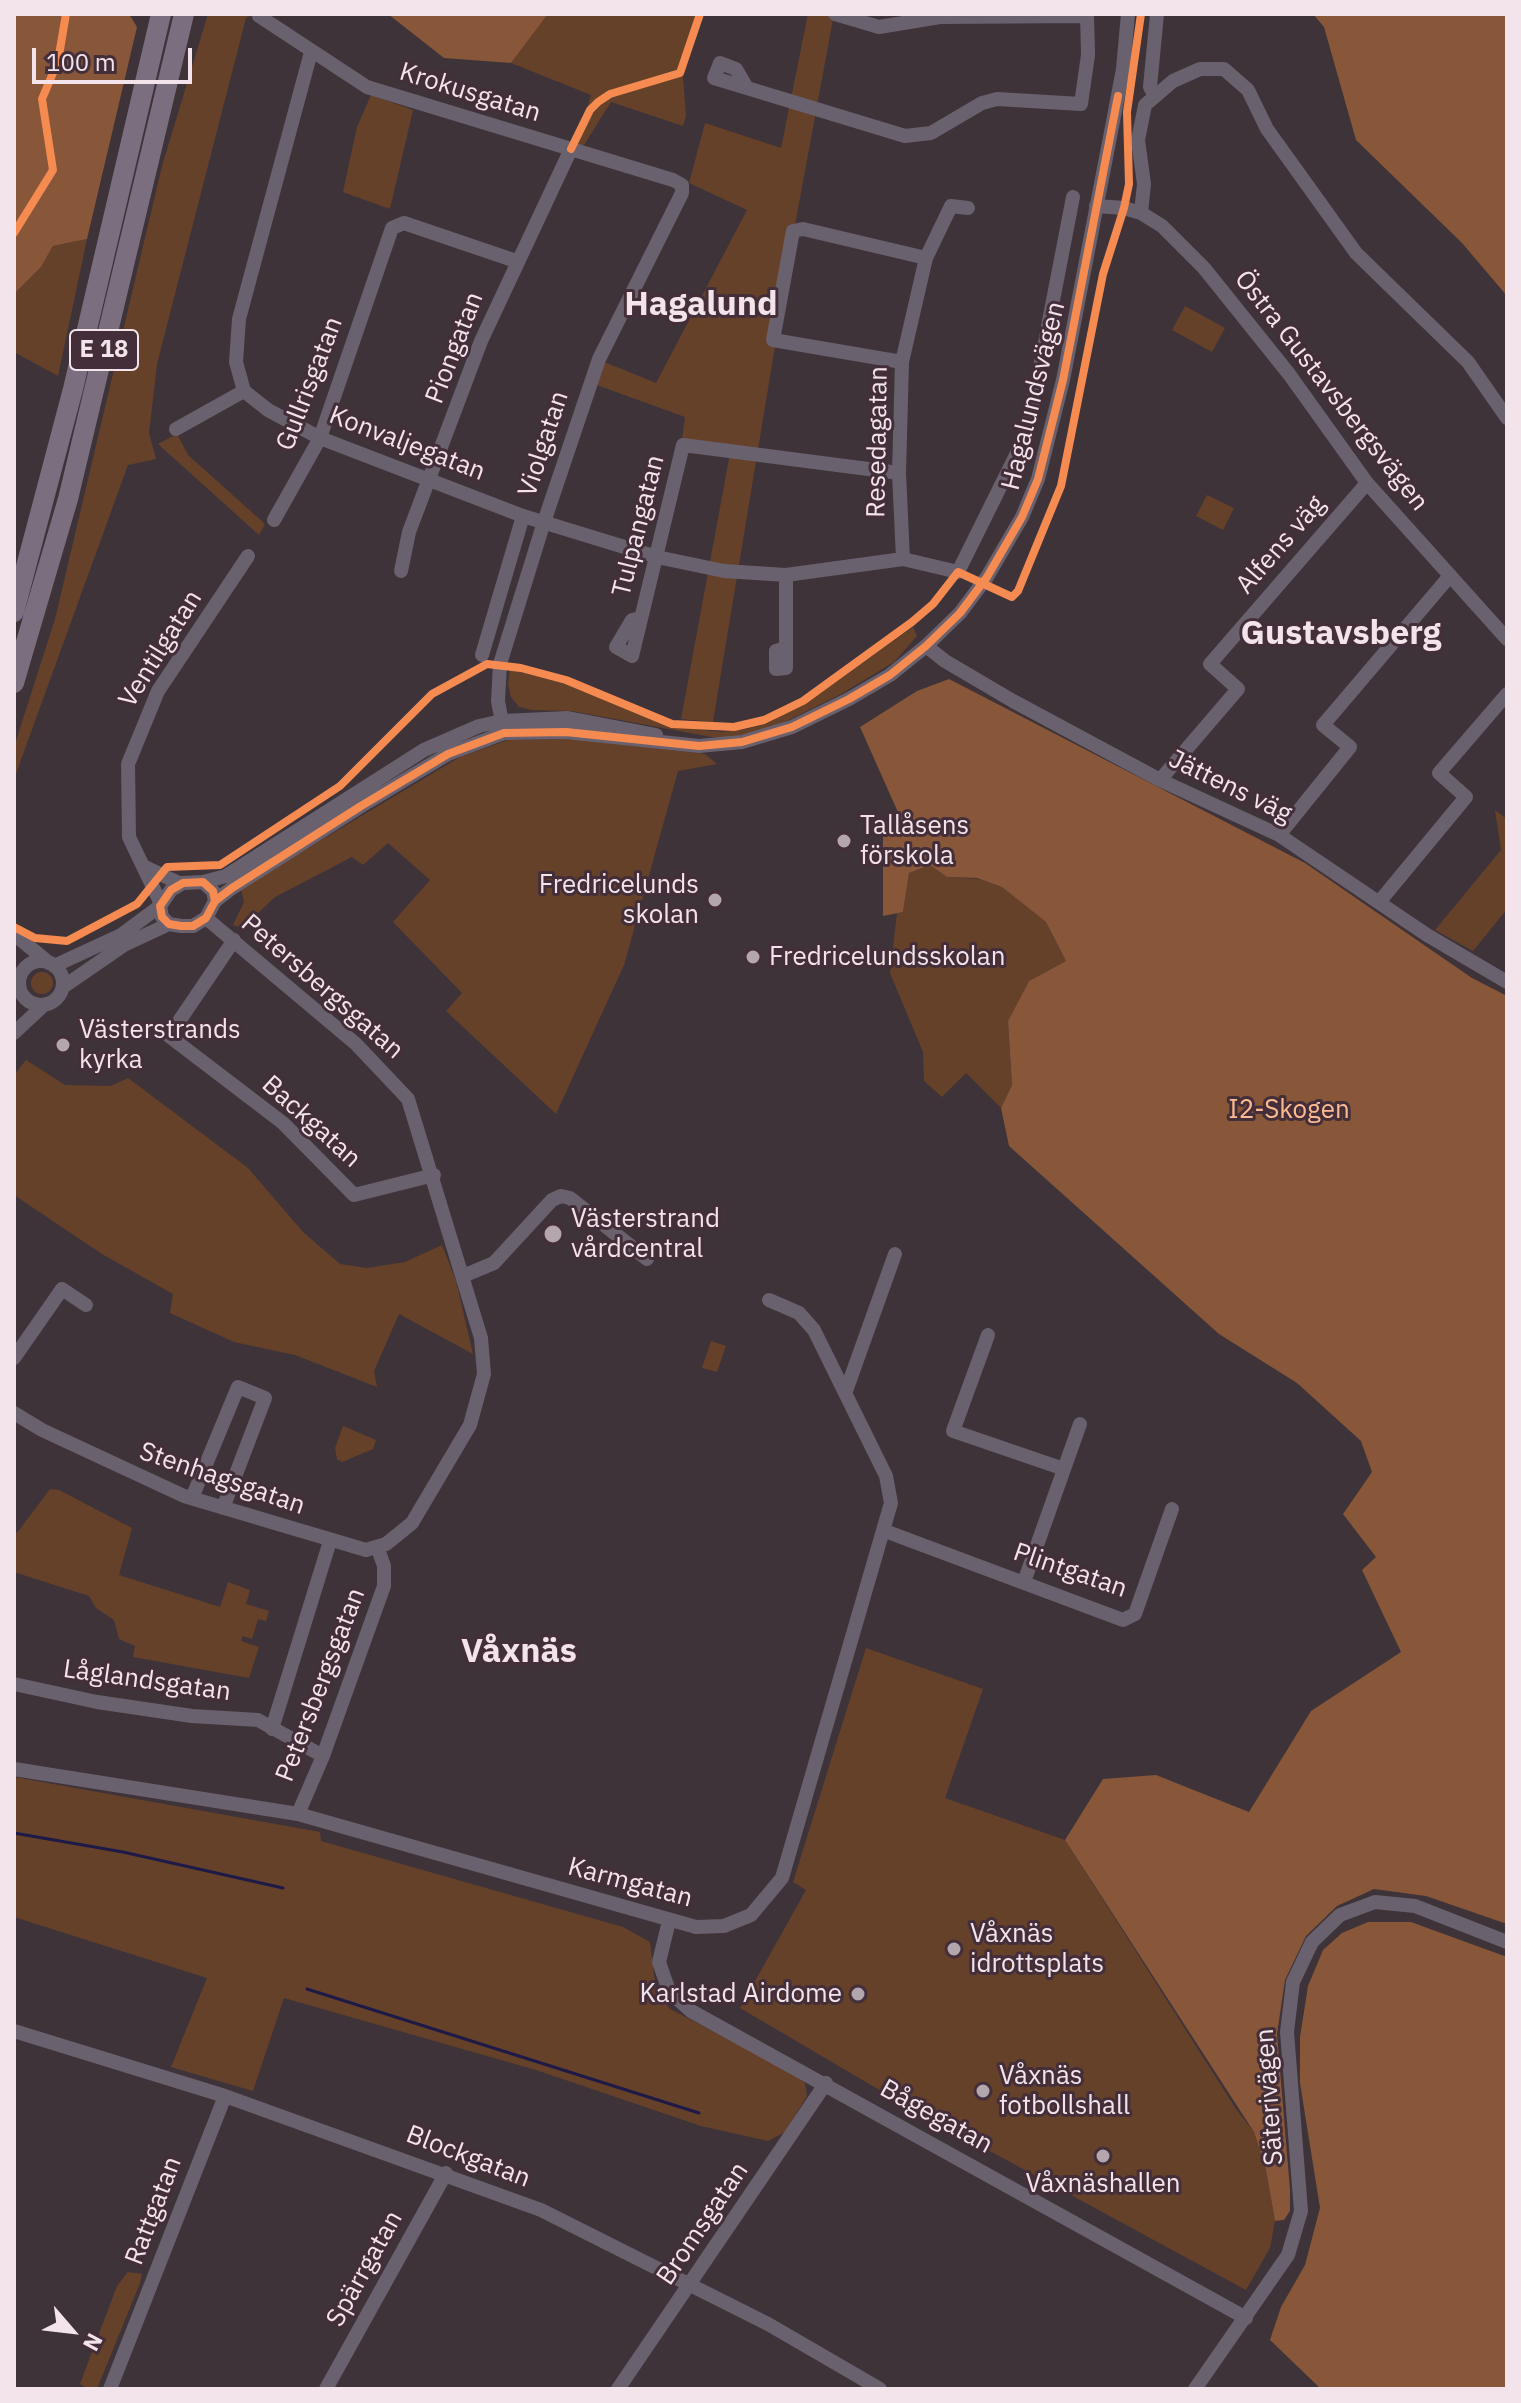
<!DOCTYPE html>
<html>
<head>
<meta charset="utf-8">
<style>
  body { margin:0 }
  #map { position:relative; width:1521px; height:2403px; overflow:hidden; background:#3e3339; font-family:"IBM Plex Sans",sans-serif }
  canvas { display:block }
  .frame { position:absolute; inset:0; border:16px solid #f2e4ea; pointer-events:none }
  .north { position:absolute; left:32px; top:2291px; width:80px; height:80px; -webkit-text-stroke:6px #432e39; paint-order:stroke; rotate:118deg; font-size:22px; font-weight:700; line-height:32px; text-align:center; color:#f2e4ea }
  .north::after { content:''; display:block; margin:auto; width:28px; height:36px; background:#f2e4ea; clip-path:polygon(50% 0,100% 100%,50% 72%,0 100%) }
  .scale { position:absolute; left:32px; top:48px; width:160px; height:36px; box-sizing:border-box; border:4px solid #f2e4ea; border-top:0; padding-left:10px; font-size:24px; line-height:28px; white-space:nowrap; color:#f2e4ea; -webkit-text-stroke:6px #432e39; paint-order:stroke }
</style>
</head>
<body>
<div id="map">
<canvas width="1521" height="2403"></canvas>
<div class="frame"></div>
<div class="north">N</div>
<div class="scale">100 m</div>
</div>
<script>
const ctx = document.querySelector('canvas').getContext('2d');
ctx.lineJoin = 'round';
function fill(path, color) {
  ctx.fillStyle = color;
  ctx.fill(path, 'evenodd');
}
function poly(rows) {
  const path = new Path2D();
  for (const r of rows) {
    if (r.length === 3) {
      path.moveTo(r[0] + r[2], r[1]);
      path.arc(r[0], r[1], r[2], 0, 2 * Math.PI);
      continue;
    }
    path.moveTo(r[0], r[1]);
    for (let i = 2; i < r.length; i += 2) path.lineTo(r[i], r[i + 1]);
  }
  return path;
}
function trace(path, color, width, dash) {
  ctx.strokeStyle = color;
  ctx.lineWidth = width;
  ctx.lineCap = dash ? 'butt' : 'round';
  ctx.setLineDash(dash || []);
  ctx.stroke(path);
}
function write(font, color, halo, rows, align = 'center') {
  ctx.font = font + ' "IBM Plex Sans",sans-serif';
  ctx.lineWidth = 6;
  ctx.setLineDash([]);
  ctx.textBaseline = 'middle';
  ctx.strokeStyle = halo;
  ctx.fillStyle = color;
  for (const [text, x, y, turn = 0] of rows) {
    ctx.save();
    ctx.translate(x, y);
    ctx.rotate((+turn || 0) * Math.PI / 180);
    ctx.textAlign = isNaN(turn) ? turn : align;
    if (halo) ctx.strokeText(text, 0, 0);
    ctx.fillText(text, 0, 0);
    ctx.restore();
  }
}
fill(poly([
  [208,14,254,14,246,18,157,364,149,433,156,459,128,465,14,779,14,747,55,619,162,166],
  [548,14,703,14,683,77,686,116,683,126,611,102,584,145,576,146,591,95,511,63],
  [808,14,834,14,795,225,713,722,681,719,731,448,682,439,685,417,594,384,602,361,656,383,747,210,689,183,705,123,781,148],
  [371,95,413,110,390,209,343,192,357,127],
  [87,239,58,376,14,352,14,294,41,267,53,246],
  [1185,306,1225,328,1212,352,1172,330],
  [177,434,188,455,265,524,259,535,158,444],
  [1207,495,1234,508,1223,530,1196,516],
  [913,627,917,636,894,662,841,694,787,721,758,732,722,739,572,711,532,710,519,707,511,697,508,684,510,669,568,684,669,726,722,732,746,729,766,724,818,695],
  [574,739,705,754,717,764,678,771,624,965,556,1114,446,1011,462,993,393,922,430,880,388,843,363,865,352,857,275,897,242,928,233,925,244,902,241,888,460,757,508,740],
  [1495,810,1507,819,1507,909,1473,951,1435,930,1501,850],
  [930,865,947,877,979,879,1003,887,1046,922,1066,961,1029,981,1008,1021,1012,1085,1001,1108,966,1073,942,1097,924,1081,923,1052,890,973,897,913,903,912,909,873],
  [42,983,11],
  [26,1060,65,1085,111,1086,128,1078,248,1168,303,1232,340,1264,367,1268,405,1262,442,1245,456,1281,473,1354,399,1314,374,1371,377,1387,295,1355,234,1342,170,1313,173,1294,102,1254,14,1195,14,1075],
  [711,1341,726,1346,717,1372,702,1368],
  [343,1426,376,1440,373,1449,342,1462,337,1459,335,1448],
  [50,1489,59,1490,132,1528,119,1575,220,1607,228,1582,250,1590,246,1604,269,1611,266,1621,258,1619,252,1639,243,1636,241,1641,259,1647,249,1678,133,1657,135,1646,119,1639,114,1620,96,1608,89,1596,14,1572,14,1532,17,1533],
  [866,1648,983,1689,945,1798,1065,1840,1236,2109,1254,2132,1266,2170,1275,2221,1270,2248,1246,2290,905,2105,740,2008,806,1890,793,1882],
  [14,1777,320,1832,321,1841,623,1927,650,1942,656,1990,670,2009,792,2072,805,2083,807,2096,785,2132,768,2141,701,2126,536,2070,284,1998,253,2091,171,2067,207,1978,14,1917],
  [128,2272,142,2274,140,2283,97,2389,89,2389,80,2384,117,2286]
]), '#664129');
fill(poly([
  [14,14,129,14,137,27,87,239,53,246,41,267,14,294],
  [388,14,548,14,511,63,444,58],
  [1313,14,1507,14,1507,296,1462,243,1356,140,1324,27],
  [949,679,1305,863,1472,978,1507,996,1507,1924,1426,1896,1374,1889,1337,1906,1306,1936,1285,1980,1277,2034,1290,2190,1290,2211,1284,2220,1275,2221,1266,2170,1254,2132,1065,1840,1103,1779,1156,1775,1249,1812,1311,1711,1401,1652,1362,1570,1376,1557,1343,1514,1372,1472,1361,1441,1297,1383,1219,1334,1009,1146,1001,1108,1012,1085,1008,1021,1029,981,1066,961,1046,922,1002,887,977,878,947,877,930,865,909,873,903,912,883,916,883,833,901,819,860,727,917,691],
  [1368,1922,1411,1922,1507,1957,1507,2389,1321,2389,1270,2340,1281,2307,1305,2265,1320,2208,1300,2083,1300,2037,1308,1986,1323,1950,1342,1933]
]), '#885638');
trace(poly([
  [14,1833,123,1852,283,1888],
  [307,1989,699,2113]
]), '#1e1a47', 3);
trace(poly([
  [835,14,879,27,940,17,1087,16],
  [259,16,367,87,673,180,682,185,682,193,599,359,544,522,500,664,498,701,504,733],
  [311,52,239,319,236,362,244,391,268,410,320,438,523,516,657,557,724,571,786,575,903,559,958,572,1022,443,1032,409,1073,197],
  [747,88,736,69,720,63,714,78,905,136,931,133,982,103,997,99,1081,104,1088,55,1087,14],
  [1155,96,1150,87,1157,14],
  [1096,206,1124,208,1141,213,1162,226,1204,268,1289,374,1367,483,1507,639],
  [1141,213,1144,184,1138,140,1145,105,1173,81,1200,69,1224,69,1248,90,1267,129,1356,253,1468,362,1507,418],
  [902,362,773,340,793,231,803,229,926,258],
  [176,429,244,391],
  [274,520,320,438,392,228,404,223,516,261],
  [903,559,899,473,902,362,926,258,951,206,968,208],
  [401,571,409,532,481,341,571,149],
  [641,618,632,620,616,647,632,656,683,445,899,473],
  [926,646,945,661,1013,701,1160,780,1279,835,1427,935,1507,982],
  [786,648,776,651,776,669,786,668,786,575],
  [482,655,523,516],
  [1160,780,1238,689,1210,664,1367,483],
  [1279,835,1350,747,1323,725,1449,577],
  [143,866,181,884],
  [203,882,226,876,424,750,479,726,502,721,568,718,656,735],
  [215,901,213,891,203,882,183,883,171,890,160,906,162,917,169,924,181,926,193,926,206,918,215,901,232,888,361,806,448,754,504,733,566,732,699,746,742,742,792,727,849,699,890,675,926,646,960,613,987,577,1022,517,1038,479,1063,380,1111,132,1123,69,1128,14],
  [1380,901,1466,797,1439,773,1507,694],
  [161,904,129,837,128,764,158,691,248,556],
  [14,934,49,963],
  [234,940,169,1036,283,1123,354,1195,434,1175],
  [41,983,22],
  [54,966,121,935,160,906],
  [63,987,124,945,169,924],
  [14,1033,44,1005],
  [463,1276,494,1263,552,1200,561,1196,570,1198,647,1259],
  [988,1335,953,1431,1064,1469],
  [14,1358,62,1289,86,1305],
  [846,1391,895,1254],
  [14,1413,42,1430,184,1496,366,1550,386,1544,412,1523,470,1425,484,1374,481,1338,408,1099,356,1044,206,918],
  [192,1498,238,1387,265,1398,223,1508],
  [885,1531,1123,1620,1135,1614,1172,1509],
  [1024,1582,1080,1424],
  [14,1684,97,1702,192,1716,258,1720,323,1756],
  [272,1729,330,1541],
  [14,1769,298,1814,696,1927,724,1926,751,1915,782,1878,891,1503,886,1476,814,1330,799,1313,769,1300],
  [298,1814,323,1756,384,1586,384,1566,378,1549],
  [669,1921,659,1962,669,1991,691,2011,1246,2318],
  [14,2031,225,2096,541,2210,768,2324,880,2389],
  [110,2389,225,2096],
  [326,2389,446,2173],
  [618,2389,826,2083],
  [1195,2389,1288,2255,1301,2211,1287,2032,1293,1982,1312,1942,1340,1915,1375,1902,1415,1906,1507,1942]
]), '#6a616e', 14);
trace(poly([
  [14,612,73,389,161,14],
  [14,683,68,499,184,14]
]), '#7b6e7f', 20);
trace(poly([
  [571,149,590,110,598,102,610,94,680,73,700,14],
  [14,233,53,170,42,99,58,61,66,14],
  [215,901,213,891,203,882,183,883,171,890,160,906,162,917,169,924,181,926,193,926,206,918,215,901,232,888,361,806,448,754,504,733,566,732,699,746,742,742,792,727,849,699,890,675,926,646,960,613,987,577,1022,517,1038,479,1063,380,1118,96],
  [14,927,35,938,67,941,137,904,167,867,220,865,340,786,432,694,487,664,521,668,566,680,672,724,734,727,764,720,803,701,912,622,933,604,958,572,1012,597,1018,591,1061,486,1103,274,1124,208,1129,184,1127,112,1141,14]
]), '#f68b52', 8);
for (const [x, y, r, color] of [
  [844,841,8,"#b3a6ac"],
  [715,900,8,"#b3a6ac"],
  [753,957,8,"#b3a6ac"],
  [63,1045,8,"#b3a6ac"],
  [553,1234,10,"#b3a6ac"],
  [954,1949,8,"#b3a6ac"],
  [858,1994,8,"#b3a6ac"],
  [983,2091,8,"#b3a6ac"],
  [1103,2156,8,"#b3a6ac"]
]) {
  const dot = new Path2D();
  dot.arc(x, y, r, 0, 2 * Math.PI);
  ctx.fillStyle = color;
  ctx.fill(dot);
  trace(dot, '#432e39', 3);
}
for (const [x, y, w] of [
  [104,350,68]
]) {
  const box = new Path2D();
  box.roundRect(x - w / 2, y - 20, w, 40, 6);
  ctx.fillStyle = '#432e39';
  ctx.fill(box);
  trace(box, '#f2e4ea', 2);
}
write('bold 24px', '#f2e4ea', null, [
  ["E 18",104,350]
]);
write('26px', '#f2e4ea', '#432e39', [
  ["Krokusgatan",470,93,17],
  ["Piongatan",455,348,-69],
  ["Gullrisgatan",310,384,-69],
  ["Östra Gustavsbergsvägen",1331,391,52],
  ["Hagalundsvägen",1034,396,-76],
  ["Resedagatan",878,442,-89],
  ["Konvaljegatan",407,444,21],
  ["Violgatan",544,444,-72],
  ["Tulpangatan",639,526,-76],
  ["Alfens väg",1281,545,-49],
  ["Ventilgatan",161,649,-58],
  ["Jättens väg",1230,787,26],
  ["Petersbergsgatan",322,987,41],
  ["Backgatan",311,1122,42],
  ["Stenhagsgatan",222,1479,19],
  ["Plintgatan",1070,1571,19],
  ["Låglandsgatan",147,1681,8],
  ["Petersbergsgatan",321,1685,-69],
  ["Karmgatan",630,1883,15],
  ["Säterivägen",1270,2097,-94],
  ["Bågegatan",936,2117,29],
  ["Blockgatan",468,2157,21],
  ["Rattgatan",154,2211,-69],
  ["Bromsgatan",703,2224,-56],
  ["Spärrgatan",365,2269,-61]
]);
write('26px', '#f2e4ea', '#432e39', [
  ["Tallåsens",860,826],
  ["förskola",860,856],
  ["Fredricelunds",699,885,"right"],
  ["skolan",699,915,"right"],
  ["Fredricelundsskolan",769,957],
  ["Västerstrands",79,1030],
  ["kyrka",79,1060],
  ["Västerstrand",571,1219],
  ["vårdcentral",571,1249],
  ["Våxnäs",970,1934],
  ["idrottsplats",970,1964],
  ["Karlstad Airdome",842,1994,"right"],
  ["Våxnäs",999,2076],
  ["fotbollshall",999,2106],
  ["Våxnäshallen",1103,2184,"center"]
], 'left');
write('26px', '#fcba90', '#432e39', [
  ["I2-Skogen",1289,1110]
]);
write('bold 34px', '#f2e4ea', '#432e39', [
  ["Hagalund",701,305],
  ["Gustavsberg",1341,634],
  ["Våxnäs",519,1652]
]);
</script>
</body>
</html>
